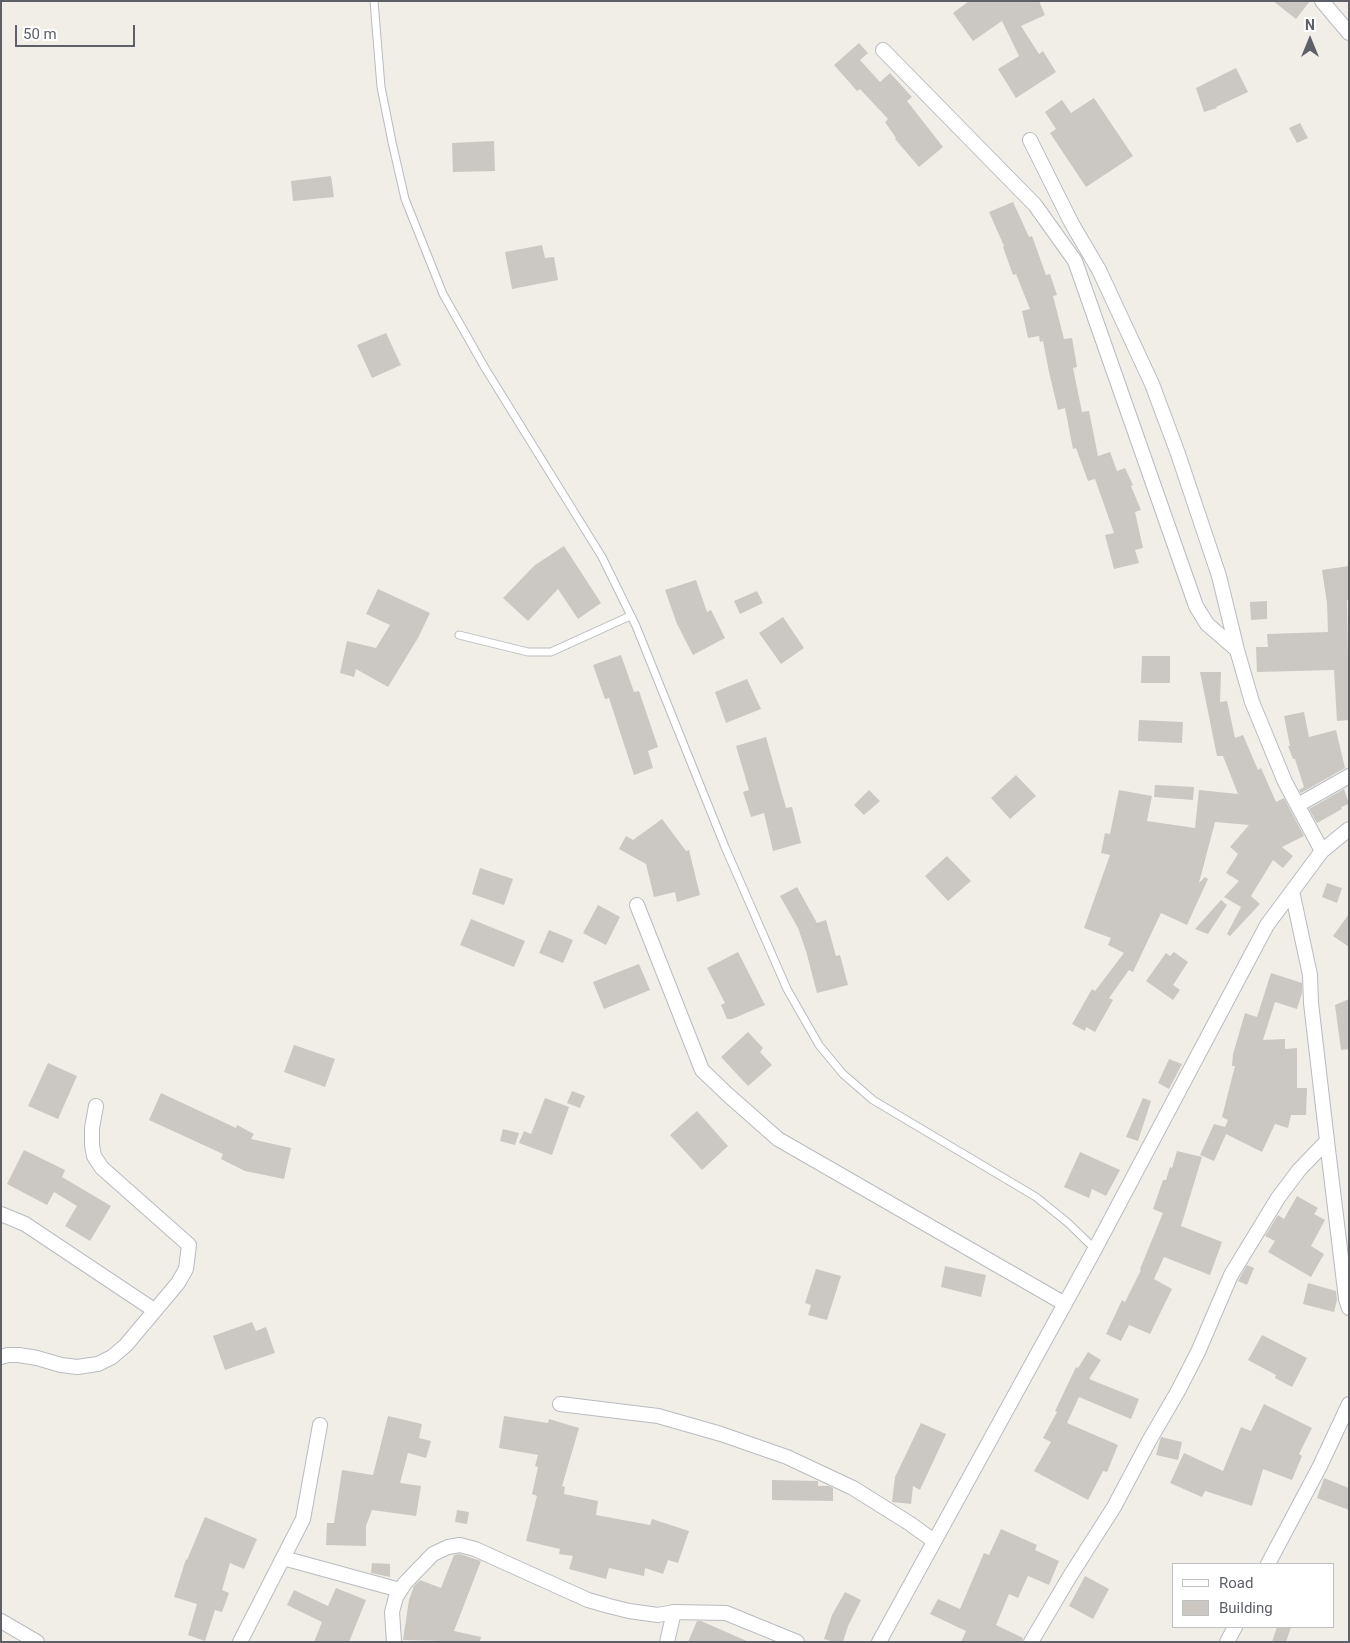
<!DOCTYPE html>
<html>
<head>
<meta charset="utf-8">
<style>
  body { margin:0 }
  #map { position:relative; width:1350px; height:1643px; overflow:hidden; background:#f0eee6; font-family:Roboto,sans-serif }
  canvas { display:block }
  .frame { position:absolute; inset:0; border:2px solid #5d6167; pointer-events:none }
  .legend { position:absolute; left:1172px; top:1563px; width:162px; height:65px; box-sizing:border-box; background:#fff; border:1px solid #bec0c2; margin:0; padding:6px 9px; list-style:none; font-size:15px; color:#5d6167 }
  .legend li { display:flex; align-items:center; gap:10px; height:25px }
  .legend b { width:25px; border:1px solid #bec0c2 }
  .north { position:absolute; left:1285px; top:15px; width:50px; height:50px; -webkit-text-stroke:4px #fff; paint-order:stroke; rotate:0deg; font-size:14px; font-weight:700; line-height:20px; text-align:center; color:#5d6167 }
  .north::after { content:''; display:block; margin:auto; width:18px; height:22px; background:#5d6167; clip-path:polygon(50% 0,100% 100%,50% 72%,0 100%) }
  .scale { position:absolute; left:15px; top:25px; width:120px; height:22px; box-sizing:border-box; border:2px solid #5d6167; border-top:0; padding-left:6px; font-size:15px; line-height:18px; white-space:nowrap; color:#5d6167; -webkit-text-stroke:4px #fff; paint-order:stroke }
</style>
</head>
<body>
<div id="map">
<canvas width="1350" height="1643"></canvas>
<div class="frame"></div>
<ul class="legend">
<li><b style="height:6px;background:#fff"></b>Road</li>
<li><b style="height:14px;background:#cbc8c3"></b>Building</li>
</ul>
<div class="north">N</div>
<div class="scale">50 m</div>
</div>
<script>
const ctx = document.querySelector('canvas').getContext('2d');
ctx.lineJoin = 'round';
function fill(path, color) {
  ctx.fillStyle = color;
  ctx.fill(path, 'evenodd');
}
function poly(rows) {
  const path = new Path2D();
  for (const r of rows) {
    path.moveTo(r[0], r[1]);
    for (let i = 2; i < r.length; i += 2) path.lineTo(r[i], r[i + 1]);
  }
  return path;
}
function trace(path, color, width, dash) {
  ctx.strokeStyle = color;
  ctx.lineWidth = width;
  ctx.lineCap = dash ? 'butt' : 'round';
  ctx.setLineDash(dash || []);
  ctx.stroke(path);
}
fill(poly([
  [969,1,1039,1,1045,15,1021,26,1039,54,1043,51,1056,72,1016,98,998,69,1019,56,1002,21,973,41,953,13],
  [1273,1,1310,1,1296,19],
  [859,43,868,53,860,60,880,82,890,73,912,97,907,101,943,147,919,167,895,139,896,138,885,122,888,119,860,89,857,91,834,65],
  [1236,68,1248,92,1216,107,1217,108,1204,112,1196,88],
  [1094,98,1133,156,1086,187,1050,133,1056,129,1045,112,1062,100,1071,113],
  [1300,123,1308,138,1297,143,1289,128],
  [494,141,495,171,453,172,452,143],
  [331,176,334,197,293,201,291,181],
  [1013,202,1029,237,1032,236,1046,275,1050,274,1057,295,1053,296,1064,339,1072,338,1077,367,1073,368,1082,412,1089,411,1098,456,1110,452,1117,471,1125,468,1133,485,1131,486,1141,510,1135,512,1143,548,1135,550,1139,563,1114,569,1105,535,1114,533,1095,479,1088,481,1076,448,1073,449,1065,408,1058,410,1049,372,1043,341,1040,342,1039,336,1028,338,1022,311,1030,309,1016,274,1013,275,1003,247,1004,246,989,212],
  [542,245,545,258,554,257,558,280,512,289,505,252],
  [386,333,401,365,372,378,357,345],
  [564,546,601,603,578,619,558,589,528,621,503,598,535,565],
  [1349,566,1349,600,1347,600,1349,720,1337,721,1334,670,1257,672,1256,647,1268,647,1267,634,1328,632,1327,603,1322,570],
  [696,580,707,612,711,610,725,638,693,655,677,624,665,590],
  [378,589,430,613,418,638,388,687,356,669,354,677,340,673,347,641,376,648,390,625,366,614],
  [757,591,763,603,740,614,734,601],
  [1267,601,1267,619,1251,620,1250,602],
  [783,617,804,648,781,664,759,633],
  [621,655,634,692,639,691,658,747,648,751,653,768,634,775,609,698,605,699,593,665],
  [1142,656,1170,656,1170,683,1141,683],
  [1200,672,1221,672,1220,702,1227,701,1235,738,1243,735,1258,770,1261,768,1276,802,1284,798,1304,836,1282,847,1293,856,1283,868,1273,860,1251,896,1260,904,1230,936,1227,934,1241,907,1224,897,1239,881,1226,873,1238,854,1230,847,1249,825,1215,822,1199,883,1205,877,1208,879,1187,925,1161,913,1133,972,1129,970,1109,998,1113,1000,1095,1032,1086,1027,1085,1031,1072,1024,1092,989,1095,991,1124,953,1108,945,1111,938,1084,928,1110,855,1101,853,1105,833,1110,834,1119,790,1152,796,1147,821,1195,828,1199,790,1238,794,1223,756,1217,756],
  [747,679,761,709,726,723,715,692],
  [1304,712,1309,737,1336,730,1345,768,1301,793,1299,790,1304,787,1295,759,1293,759,1288,746,1290,746,1284,716],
  [1139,720,1183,722,1182,743,1138,741],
  [766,737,786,808,792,807,801,843,773,851,764,813,751,817,743,792,749,790,736,746],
  [1016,775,1036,796,1010,819,991,798],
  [1155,785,1194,787,1193,800,1154,797],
  [1344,789,1349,804,1341,807,1342,809,1317,823,1309,809],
  [869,790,880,801,864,815,854,805],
  [662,819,686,851,689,850,700,895,677,902,675,892,654,897,646,864,619,849,626,836,633,840],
  [947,856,971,881,948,901,925,876],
  [480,868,513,879,504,905,472,894],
  [1327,883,1342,888,1337,903,1322,897],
  [797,887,817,923,826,920,836,956,840,955,848,985,817,993,806,951,798,928,780,896],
  [1221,900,1227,905,1208,934,1195,929],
  [598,905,620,917,606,945,583,933],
  [1349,914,1349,947,1333,936],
  [471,919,525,941,514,967,460,945],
  [549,930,573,940,563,963,539,953],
  [738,952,765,1005,732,1019,727,1019,721,1005,725,1003,707,968],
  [1174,952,1188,962,1173,985,1180,990,1173,1000,1146,981,1166,953,1170,956],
  [639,964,650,990,604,1009,593,982],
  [1271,973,1302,983,1302,993,1297,1009,1275,1002,1263,1040,1285,1039,1285,1049,1297,1048,1297,1088,1307,1088,1306,1115,1291,1115,1288,1128,1275,1124,1262,1152,1226,1134,1214,1161,1200,1155,1214,1124,1225,1127,1228,1120,1222,1117,1235,1066,1232,1066,1233,1054,1245,1013,1257,1017],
  [1349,999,1349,1049,1341,1050,1335,1005],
  [748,1032,763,1048,760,1052,772,1065,748,1086,721,1057],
  [294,1045,335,1059,325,1087,284,1072],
  [1169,1059,1182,1064,1169,1089,1158,1083],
  [48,1063,77,1076,58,1119,28,1106],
  [572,1091,585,1096,580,1108,567,1103],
  [161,1093,236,1128,237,1125,254,1134,251,1139,291,1148,284,1179,245,1171,221,1159,223,1154,149,1120],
  [545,1098,569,1107,552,1155,519,1143,524,1131,531,1134],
  [1143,1098,1151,1101,1138,1141,1126,1137],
  [697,1111,728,1146,702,1170,670,1135],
  [503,1129,519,1133,515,1145,500,1141],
  [24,1150,65,1170,62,1177,111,1206,90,1241,65,1226,77,1206,54,1192,47,1205,7,1184],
  [1177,1151,1202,1157,1181,1226,1222,1242,1210,1275,1164,1257,1154,1279,1172,1289,1150,1334,1129,1325,1121,1341,1106,1334,1122,1300,1125,1302,1141,1270,1140,1269,1163,1213,1153,1209,1163,1180,1166,1180,1170,1167,1172,1168],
  [1080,1152,1120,1170,1106,1196,1092,1189,1089,1198,1064,1187],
  [1297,1196,1318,1208,1314,1214,1325,1220,1311,1246,1324,1254,1311,1277,1268,1252,1275,1241,1265,1236,1278,1215,1284,1219],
  [1247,1265,1254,1268,1247,1285,1238,1281],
  [945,1266,986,1275,981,1297,941,1287],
  [816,1269,841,1276,827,1320,808,1315,811,1305,805,1303],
  [1308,1283,1336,1291,1337,1300,1334,1312,1303,1304],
  [252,1322,256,1331,266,1327,275,1353,225,1370,213,1336],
  [1262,1335,1307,1358,1292,1387,1275,1378,1276,1375,1248,1360],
  [1088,1352,1101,1360,1089,1379,1139,1399,1131,1419,1079,1397,1067,1423,1118,1445,1107,1472,1103,1471,1088,1500,1034,1471,1051,1442,1043,1438,1057,1412,1055,1411,1076,1367,1078,1368],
  [1264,1404,1312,1428,1299,1454,1302,1456,1292,1480,1263,1469,1252,1506,1205,1491,1202,1497,1170,1483,1184,1453,1223,1471,1241,1427,1251,1431],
  [388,1416,422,1424,419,1438,431,1441,426,1458,408,1453,400,1483,421,1486,416,1516,372,1510,366,1526,366,1546,326,1545,327,1523,334,1523,342,1470,373,1475],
  [504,1416,548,1423,549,1419,579,1428,562,1486,565,1487,564,1494,598,1501,596,1515,650,1525,652,1519,689,1531,678,1563,668,1560,663,1574,645,1568,644,1576,609,1568,606,1579,569,1569,573,1556,559,1554,560,1549,526,1541,537,1496,532,1494,538,1467,535,1466,538,1455,499,1448],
  [921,1423,946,1434,920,1490,913,1486,911,1504,892,1502,895,1477],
  [1161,1437,1182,1442,1178,1460,1156,1455],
  [1324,1478,1349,1488,1349,1510,1317,1498],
  [772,1480,818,1481,818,1486,829,1486,833,1488,833,1501,772,1500],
  [457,1510,469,1512,467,1524,455,1522],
  [205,1517,257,1539,244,1569,230,1563,222,1590,229,1593,222,1612,215,1610,205,1641,188,1635,197,1604,174,1597,186,1559,187,1560],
  [1001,1529,1037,1545,1035,1550,1059,1561,1049,1585,1028,1576,1018,1598,1009,1594,996,1625,1023,1638,1022,1642,961,1642,966,1631,930,1614,938,1599,960,1609,984,1553,989,1555],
  [460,1554,481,1561,454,1631,481,1637,480,1642,403,1640,409,1600,414,1586,420,1580,441,1588,454,1555],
  [372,1563,390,1564,390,1577,371,1573],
  [1085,1576,1109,1589,1093,1619,1069,1606],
  [336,1588,366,1600,349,1642,314,1642,322,1622,287,1605,294,1590,328,1606],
  [845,1592,861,1600,848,1626,843,1642,834,1642,824,1639,832,1615],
  [697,1621,701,1621,749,1642,688,1642],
  [1277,1627,1291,1627,1286,1642,1272,1642]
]), '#cbc8c3');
const lane = poly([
  [374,1,381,87,392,142,405,199,443,294,485,368,602,557,636,626,725,847,787,989,819,1045,843,1074,873,1100,1036,1197,1067,1222,1095,1249],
  [459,635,528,652,551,652,630,616]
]);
const street = poly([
  [1322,1,1349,33],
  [883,50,1035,205,1075,261,1196,606,1207,624,1237,650],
  [1030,140,1072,224,1099,270,1152,384,1177,451,1219,576,1237,650,1252,702,1285,782,1322,851],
  [1298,805,1349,776],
  [1292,891,1310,975,1311,1003,1327,1141,1346,1299,1349,1308],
  [637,905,702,1070,727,1094,778,1139,1065,1304],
  [1,1214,25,1224,154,1310],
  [1,1357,8,1355,19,1355,37,1358,61,1365,77,1367,98,1364,112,1357,126,1345,178,1283,186,1269,189,1245,102,1168,94,1156,92,1145,92,1128,96,1106],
  [560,1404,658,1416,721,1434,787,1457,853,1488,909,1523,934,1541],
  [283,1558,400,1590],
  [1268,1564,1320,1466,1349,1404],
  [1,1621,37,1642],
  [240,1642,303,1519,320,1425],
  [394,1642,392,1612,396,1597,405,1583,433,1554,448,1547,460,1545,475,1549,588,1600,609,1606,629,1611,658,1615,674,1612,726,1613,797,1642],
  [667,1642,674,1612],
  [879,1642,1095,1249,1267,925,1322,851,1349,829],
  [1031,1642,1070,1576,1114,1507,1149,1441,1178,1391,1198,1352,1231,1275,1278,1198,1299,1170,1327,1141],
  [1227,1642,1235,1627]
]);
trace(lane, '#b8bbc0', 9);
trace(street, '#b8bbc0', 16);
trace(lane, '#fff', 7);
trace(street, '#fff', 14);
</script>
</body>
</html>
